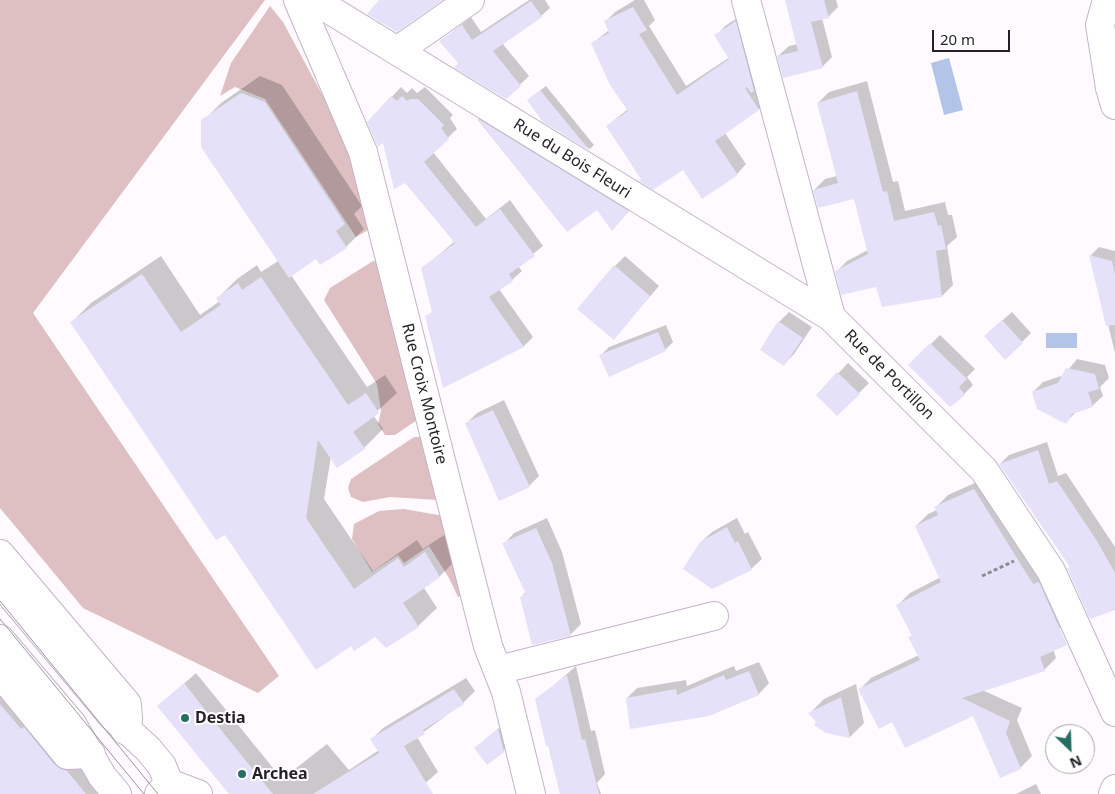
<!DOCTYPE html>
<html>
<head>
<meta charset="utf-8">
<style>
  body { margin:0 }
  #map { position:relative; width:1115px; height:794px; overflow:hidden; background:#fefaff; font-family:"Noto Sans",sans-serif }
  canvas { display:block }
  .north { position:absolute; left:1045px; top:724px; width:50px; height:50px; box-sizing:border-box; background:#fff; border:1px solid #a8a5a9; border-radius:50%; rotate:156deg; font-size:14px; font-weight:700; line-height:20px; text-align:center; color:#251f27 }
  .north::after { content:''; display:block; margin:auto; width:18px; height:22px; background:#276e65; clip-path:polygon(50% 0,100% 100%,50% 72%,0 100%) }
  .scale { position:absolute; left:932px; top:30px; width:78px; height:22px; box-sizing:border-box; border:2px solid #251f27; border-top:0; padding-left:6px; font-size:15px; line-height:18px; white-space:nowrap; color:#251f27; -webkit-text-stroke:4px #fff; paint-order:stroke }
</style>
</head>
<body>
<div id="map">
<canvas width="1115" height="794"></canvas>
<div class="north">N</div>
<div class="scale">20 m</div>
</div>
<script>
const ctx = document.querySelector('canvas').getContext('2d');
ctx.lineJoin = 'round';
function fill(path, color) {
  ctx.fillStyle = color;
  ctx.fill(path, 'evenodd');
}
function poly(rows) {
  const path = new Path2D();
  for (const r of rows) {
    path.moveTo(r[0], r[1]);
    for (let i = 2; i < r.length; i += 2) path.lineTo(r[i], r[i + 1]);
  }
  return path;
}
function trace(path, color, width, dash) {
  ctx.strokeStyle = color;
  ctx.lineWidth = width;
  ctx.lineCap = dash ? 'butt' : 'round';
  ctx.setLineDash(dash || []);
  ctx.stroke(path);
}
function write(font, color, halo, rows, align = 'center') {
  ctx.font = font + ' "Noto Sans",sans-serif';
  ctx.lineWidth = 4;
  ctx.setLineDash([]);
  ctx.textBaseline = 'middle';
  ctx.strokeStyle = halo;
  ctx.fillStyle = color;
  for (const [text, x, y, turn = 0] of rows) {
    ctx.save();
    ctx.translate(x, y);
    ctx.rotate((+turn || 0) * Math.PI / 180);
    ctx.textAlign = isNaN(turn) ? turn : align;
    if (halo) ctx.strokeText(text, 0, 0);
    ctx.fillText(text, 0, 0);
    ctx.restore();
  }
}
fill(poly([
  [0,0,265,0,33,313,279,676,258,693,83,608,0,508],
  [270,6,283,22,337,122,352,160,370,229,356,237,265,99,235,87,220,96,231,63],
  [373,261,378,262,417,420,395,435,385,435,378,424,381,411,377,384,324,300,330,288],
  [414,437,421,437,438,500,390,497,363,502,351,497,348,488,351,479],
  [404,509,444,516,462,596,458,597,449,578,429,546,404,563,398,555,372,572,352,539,354,524,379,511]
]), '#dec0c3');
fill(poly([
  [949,58,963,110,944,115,931,63],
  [1046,333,1077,333,1077,348,1046,348]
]), '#b2c4e8');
fill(poly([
  [529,0,545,0,550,8,541,16,502,43,529,76,506,98,460,63,441,41,471,17,481,32],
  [635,0,644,0,655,20,649,26,686,86,730,57,716,36,725,26,745,13,768,100,759,109,725,133,746,164,737,174,683,168,643,179,607,126,628,109,593,43,609,30,605,22,615,12],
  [786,0,836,0,838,7,828,17,822,18,832,57,822,67,778,56,789,46,798,44],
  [260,76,282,85,362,206,354,214,364,229,346,247,317,257,291,275,367,387,385,375,397,393,373,415,383,429,364,448,331,456,324,499,373,571,417,540,423,549,444,535,458,558,440,576,424,588,437,608,418,626,375,635,351,645,225,533,72,322,91,303,161,256,200,315,220,301,218,298,237,279,257,265,261,272,278,261,203,121,221,103],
  [867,81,893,182,898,181,905,211,945,202,948,215,952,215,957,237,947,246,953,285,942,296,877,285,836,272,847,261,868,250,855,198,814,190,825,179,837,176,818,103,829,92],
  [546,86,594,145,590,149,544,121,533,96],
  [401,87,407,93,412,88,417,93,425,87,453,115,450,118,457,129,433,152,486,219,510,200,543,246,518,266,522,271,512,280,499,289,533,337,524,346,444,386,427,317,433,311,422,269,455,241,368,122],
  [487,110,637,202,613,229,598,208,567,231,478,120],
  [1099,247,1115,251,1115,353,1091,255],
  [625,256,659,286,614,338,615,266],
  [789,312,812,327,794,354,784,364,779,322],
  [1012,312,1031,333,1022,342,995,327],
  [666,325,673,342,665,350,601,355,609,347],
  [940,335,975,369,967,377,973,385,964,394,910,365],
  [1077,359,1105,365,1109,378,1100,387,1103,396,1092,406,1076,412,1066,422,1033,392,1043,382,1064,375],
  [848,363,869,383,859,393,818,395],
  [504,400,539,476,529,486,467,423,477,413],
  [1047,442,1058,476,1066,473,1115,547,1115,609,1068,569,1071,566,1000,464,1009,455],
  [986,478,1071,616,1059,628,1048,632,1056,658,1044,670,982,690,1022,708,1017,720,1032,756,1020,768,974,714,893,721,859,690,871,678,919,655,910,637,913,635,898,605,910,593,941,577,916,526,928,514,937,510,936,507,948,495],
  [547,518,562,552,581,624,571,634,533,644,521,597,526,592,504,544,514,533],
  [737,518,745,534,748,532,762,559,751,569,701,542,712,532],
  [759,662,769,683,759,694,709,715,627,698,637,688,686,680,687,686,734,666,736,671],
  [576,666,591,731,595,730,605,774,597,783,601,794,574,794,536,701],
  [196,673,282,779,327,744,349,770,379,750,372,739,383,728,466,678,475,691,463,703,417,737,438,772,413,794,230,794,159,706],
  [0,674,110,794,0,794],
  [856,684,864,723,850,737,827,731,810,713,824,699],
  [503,725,508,746,503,751,484,740],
  [1036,784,1041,794,1016,794]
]), '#0003');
fill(poly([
  [379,0,443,0,397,32,367,14],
  [785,0,824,0,829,18,811,22,823,68,783,78,777,56,798,51],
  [531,1,542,17,493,51,521,86,506,99,454,68,458,63,439,41,462,25,472,40],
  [633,7,647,30,639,34,677,95,729,59,714,35,736,21,754,91,751,93,747,87,745,88,759,110,715,141,738,175,702,199,683,170,653,190,639,181,641,179,606,126,628,111,610,85,591,43,609,33,604,21],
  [540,90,590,151,543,122,527,100],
  [857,91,883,192,887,191,894,221,934,212,938,226,941,225,946,249,936,251,942,297,882,307,876,287,841,295,835,271,868,254,854,199,818,208,813,190,838,183,817,103],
  [241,93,265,102,345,224,336,231,347,248,320,265,316,259,289,278,201,147,201,120],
  [391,96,397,101,402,96,407,101,410,99,418,99,444,125,441,128,449,139,424,162,476,227,500,209,535,256,509,274,513,281,489,297,524,347,443,388,425,316,432,312,421,268,455,243,405,183,394,189,383,143,378,147,367,122],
  [477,118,629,211,612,231,597,210,567,232],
  [1089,255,1112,261,1115,274,1115,325,1106,326],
  [614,265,650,296,614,340,577,309],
  [142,274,181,332,221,305,216,298,238,283,242,290,261,277,348,405,366,393,379,413,353,432,365,449,337,468,318,440,306,518,354,589,398,558,404,567,425,552,440,577,403,603,419,627,386,648,375,637,354,651,351,646,316,670,225,535,216,540,70,322],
  [1002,320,1023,343,1005,360,984,336],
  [778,321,803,338,784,366,760,350],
  [658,332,666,351,609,377,599,355],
  [930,343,967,379,959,387,965,395,950,407,908,365],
  [1066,368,1095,374,1099,389,1088,392,1093,407,1072,414,1066,424,1037,409,1032,392,1058,383],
  [837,372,860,394,837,416,816,395],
  [493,410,530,487,499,501,465,423],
  [1038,450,1049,484,1057,481,1097,541,1115,573,1115,610,1090,619,1067,568,1070,567,999,464],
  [974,489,1033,584,1039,582,1067,645,1040,657,1045,671,962,698,1010,721,1006,733,1021,769,1000,778,973,716,905,748,892,722,879,729,858,689,920,660,908,637,912,636,896,605,941,582,915,526,938,515,934,507],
  [727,527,735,543,738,541,752,570,712,589,683,569,700,542],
  [536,528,552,563,571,636,532,645,520,597,526,594,502,543],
  [749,671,759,695,709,716,630,729,626,698,676,689,677,695,724,675,726,680],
  [567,675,582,740,585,739,599,794,560,794,548,746,546,746,535,699],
  [184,683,229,740,273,794,229,794,157,706],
  [454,689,464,704,423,730,425,734,404,746,433,794,313,794,379,753,370,739],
  [841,697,850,738,826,733,814,725,816,722,808,713],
  [0,704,21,729,24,727,55,765,67,771,86,794,0,794],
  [498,729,504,752,487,765,474,748]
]), '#e4e1f9');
const minor = poly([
  [298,0,363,152,479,611,488,646,506,692,531,794],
  [314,0,831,317],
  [746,0,831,317,984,470,1051,571,1115,712],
  [1107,0,1100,25,1110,88,1115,105],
  [397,51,470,0],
  [0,554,127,704,128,720,125,730],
  [498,670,714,616],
  [0,673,67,755,91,754],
  [159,794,169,783,198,794],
  [1113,794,1115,789]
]);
const major = poly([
  [0,582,112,716,148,749,162,766,169,783,178,794],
  [0,639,72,724,102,776,117,794]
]);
trace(minor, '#c4b3ca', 30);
trace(major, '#c4b3ca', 30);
trace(poly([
  [982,576,1014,561]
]), '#908b92', 3, [4, 2.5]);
trace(minor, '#fff', 28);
trace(major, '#fff', 28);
trace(poly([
  [0,601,158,794],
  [0,619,144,794]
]), '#9b969c', 1);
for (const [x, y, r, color] of [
  [185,718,5,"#276e65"],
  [242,774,5,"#276e65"]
]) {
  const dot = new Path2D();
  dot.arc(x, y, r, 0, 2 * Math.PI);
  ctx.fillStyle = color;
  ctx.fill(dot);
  trace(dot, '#fff', 2);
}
write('16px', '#251f27', '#fff', [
  ["Rue du Bois Fleuri",572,159,32],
  ["Rue de Portillon",889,375,45],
  ["Rue Croix Montoire",424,394,76]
]);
write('bold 16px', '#251f27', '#fff', [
  ["Destia",195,718],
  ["Archea",252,774]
], 'left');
</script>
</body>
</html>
